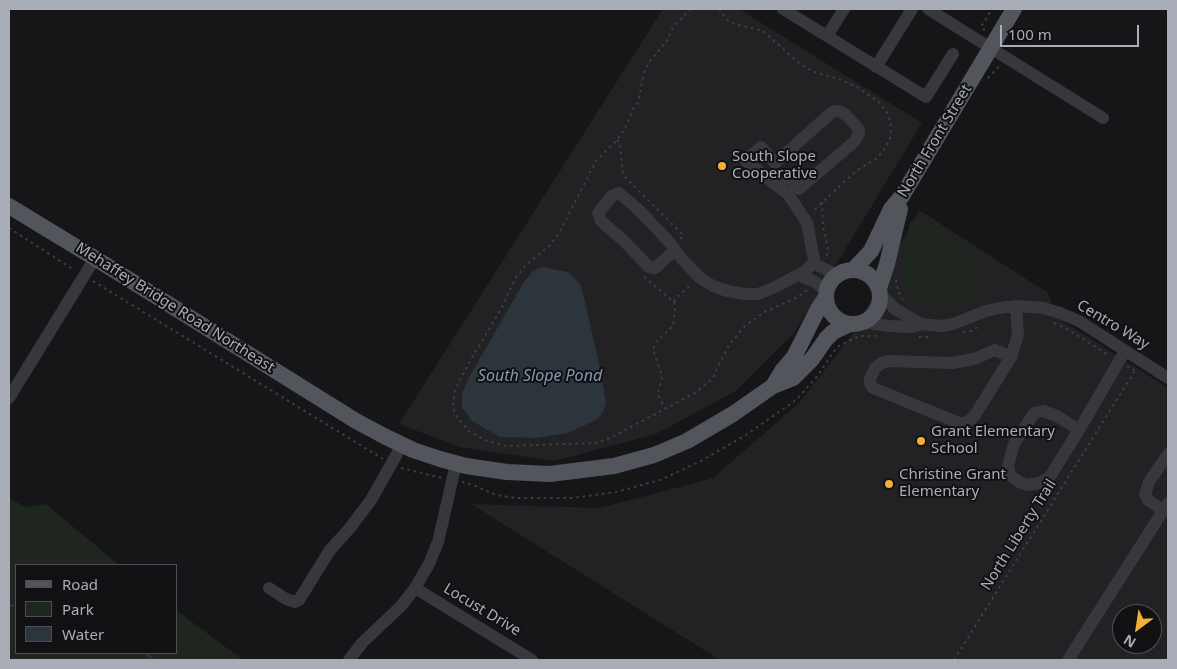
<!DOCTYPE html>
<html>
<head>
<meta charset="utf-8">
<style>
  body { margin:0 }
  #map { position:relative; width:1177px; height:669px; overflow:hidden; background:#161618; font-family:"Noto Sans",sans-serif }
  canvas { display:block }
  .frame { position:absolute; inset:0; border:10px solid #a8adb8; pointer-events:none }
  .legend { position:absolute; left:15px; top:564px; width:162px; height:90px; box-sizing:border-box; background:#111113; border:1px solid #4d4f55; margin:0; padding:6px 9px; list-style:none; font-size:15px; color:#a8adb8 }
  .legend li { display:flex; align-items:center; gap:10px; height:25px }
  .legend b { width:25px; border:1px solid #4d4f55 }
  .north { position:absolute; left:1112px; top:604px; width:50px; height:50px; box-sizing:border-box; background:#111113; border:1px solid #4d4f55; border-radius:50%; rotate:211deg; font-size:14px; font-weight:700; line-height:20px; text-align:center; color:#a8adb8 }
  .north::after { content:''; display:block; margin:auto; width:18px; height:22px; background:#f2b134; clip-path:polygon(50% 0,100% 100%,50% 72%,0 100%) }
  .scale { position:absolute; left:1000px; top:25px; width:139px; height:22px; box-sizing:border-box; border:2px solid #a8adb8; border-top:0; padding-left:6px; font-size:15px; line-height:18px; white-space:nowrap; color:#a8adb8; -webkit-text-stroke:4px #111113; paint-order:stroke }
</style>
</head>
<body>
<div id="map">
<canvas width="1177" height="669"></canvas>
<div class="frame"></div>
<ul class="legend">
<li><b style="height:6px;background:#53555c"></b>Road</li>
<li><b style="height:14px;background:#1e261f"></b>Park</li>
<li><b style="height:14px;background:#2c353c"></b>Water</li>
</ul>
<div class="north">N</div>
<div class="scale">100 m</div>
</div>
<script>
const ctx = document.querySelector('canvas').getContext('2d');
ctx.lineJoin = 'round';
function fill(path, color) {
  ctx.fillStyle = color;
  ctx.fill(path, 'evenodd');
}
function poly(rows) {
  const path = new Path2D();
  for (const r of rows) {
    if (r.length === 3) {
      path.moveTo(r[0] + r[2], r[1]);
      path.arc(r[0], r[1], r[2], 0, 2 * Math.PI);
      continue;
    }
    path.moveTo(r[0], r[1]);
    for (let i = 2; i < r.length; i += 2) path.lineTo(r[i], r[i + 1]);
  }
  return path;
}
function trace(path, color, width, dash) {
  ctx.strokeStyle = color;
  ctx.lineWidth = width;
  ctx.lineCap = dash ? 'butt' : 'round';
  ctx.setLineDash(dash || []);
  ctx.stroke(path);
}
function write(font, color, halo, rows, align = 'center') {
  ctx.font = font + ' "Noto Sans",sans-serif';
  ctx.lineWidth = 4;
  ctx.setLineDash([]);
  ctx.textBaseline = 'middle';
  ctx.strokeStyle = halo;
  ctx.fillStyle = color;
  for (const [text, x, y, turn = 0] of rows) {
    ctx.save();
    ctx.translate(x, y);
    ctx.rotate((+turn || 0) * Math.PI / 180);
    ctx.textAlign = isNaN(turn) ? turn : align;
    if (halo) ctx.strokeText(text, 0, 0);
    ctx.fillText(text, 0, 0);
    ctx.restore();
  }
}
fill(poly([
  [663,9,739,9,922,123,795,332,736,391,656,434,554,461,459,447,399,424],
  [919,210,1048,293,1055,316,1168,388,1168,660,720,660,471,504,600,508,713,478,799,403,853,333],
  [1122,614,1152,614,1152,644,1122,644]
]), '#222225');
fill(poly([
  [921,217,978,255,980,274,977,291,978,297,956,307,935,309,919,304,908,296,901,276,910,222],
  [9,498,25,507,46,504,119,565,16,565,16,653,176,653,176,610,243,660,9,660]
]), '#1e261f');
fill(poly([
  [542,267,568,272,581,285,600,368,606,403,603,412,598,419,568,433,536,438,500,437,472,421,462,407,462,394,468,379,524,282,532,272]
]), '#2c353c');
trace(poly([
  [9,606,16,605],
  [146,653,153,660]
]), '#2c353c', 2.5);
trace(poly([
  [691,9,673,27,667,41,650,61,644,72,638,103,633,109,625,128,617,140,596,161,559,233,550,245,525,266,515,279,501,309,471,359,455,390,453,408,458,419,470,432,487,441,506,446,596,443,610,438,695,393,712,379,729,345,745,326,764,312,796,298,807,290],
  [719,9,727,20,734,24,763,31,800,64,814,72,839,79,857,87,880,103,888,114,891,126,890,138,884,150,877,158,856,171,812,212],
  [985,30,981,27,992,9],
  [988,78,1000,65],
  [617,140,620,143,623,175,682,234,683,237,679,239],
  [822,202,823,226,828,250,826,259],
  [9,228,74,270],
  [644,277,674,302,675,310,673,326,656,342,653,350,661,373,662,379,658,392,659,397,665,408],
  [896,280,898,291,903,300],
  [93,281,383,459],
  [674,302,677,297,691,285],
  [1054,323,1069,330,1110,356],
  [963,332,972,331,979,326],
  [919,337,931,337],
  [1127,366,1135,371],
  [401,468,442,478],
  [462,482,473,485,496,495,516,498,572,498,616,492,660,480,699,462,746,435,796,400,815,379,837,347,859,336,876,336],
  [954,660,1134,372]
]), '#3d3f44', 2, [2.5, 4]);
trace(poly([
  [783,9,926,97,953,54],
  [928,9,1103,118],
  [827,36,844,9],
  [876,67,912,9],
  [675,250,655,268,649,267,624,241,601,221,598,213,612,196,619,193,640,211,670,243,681,258,700,278,713,286,727,291,745,294,758,294,773,288,806,271,813,263,814,259,807,223,788,194,776,185,746,161,761,147,775,163,831,113,835,111,839,111,846,115,858,128,859,133,855,141,799,189,787,176,776,185],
  [813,263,837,275],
  [799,275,815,282,827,292],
  [880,294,895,309,921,324],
  [864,322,888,326,911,327,921,324,941,326,953,324,986,311,1000,308,1016,306,1044,308,1060,313,1079,321,1168,378],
  [995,350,1011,357,975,415,967,423,959,423,873,388,870,384,870,379,875,368,882,363,888,361,953,363,974,359,995,350],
  [1011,357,1018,335,1016,306],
  [9,398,95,258],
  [1079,430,1057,416,1043,411,1034,413,1014,444,1008,466,1010,475,1019,482,1028,485,1039,483,1049,478,1079,430,1125,351],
  [1163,510,1148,500,1145,494,1149,482,1168,454],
  [269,588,286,599,295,602,299,600,330,550,349,529,371,500,402,445],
  [415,588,532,660],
  [349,660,362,643,401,606,415,588,429,564,438,542,456,464],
  [1068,660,1168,503]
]), '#37383d', 12);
trace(poly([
  [9,206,101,262,356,421,384,436,413,450,440,459,466,466,507,472,550,474,614,466,654,455,687,441,733,414,773,386,782,371,794,357,818,309,826,297],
  [853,297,27],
  [853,270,871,251,891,209,902,196,1014,9],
  [879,288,887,264,900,209],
  [773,386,793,378,812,359,826,339,833,332,850,324]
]), '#53555c', 16);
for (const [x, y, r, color] of [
  [722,166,5,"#f2b134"],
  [921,441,5,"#f2b134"],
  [889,484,5,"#f2b134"]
]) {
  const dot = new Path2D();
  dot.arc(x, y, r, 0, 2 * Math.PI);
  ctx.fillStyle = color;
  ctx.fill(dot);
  trace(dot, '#111113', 2);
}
write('15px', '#a8adb8', '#111113', [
  ["North Front Street",935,141,-59],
  ["Mehaffey Bridge Road Northeast",175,308,32],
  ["Centro Way",1113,325,31],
  ["North Liberty Trail",1019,535,-58],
  ["Locust Drive",482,610,31]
]);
write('15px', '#a8adb8', '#111113', [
  ["South Slope",732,157],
  ["Cooperative",732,174],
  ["Grant Elementary",931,432],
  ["School",931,449],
  ["Christine Grant",899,475],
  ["Elementary",899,492]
], 'left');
write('italic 16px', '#7f9bb3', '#111113', [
  ["South Slope Pond",540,376]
]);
</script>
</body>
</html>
